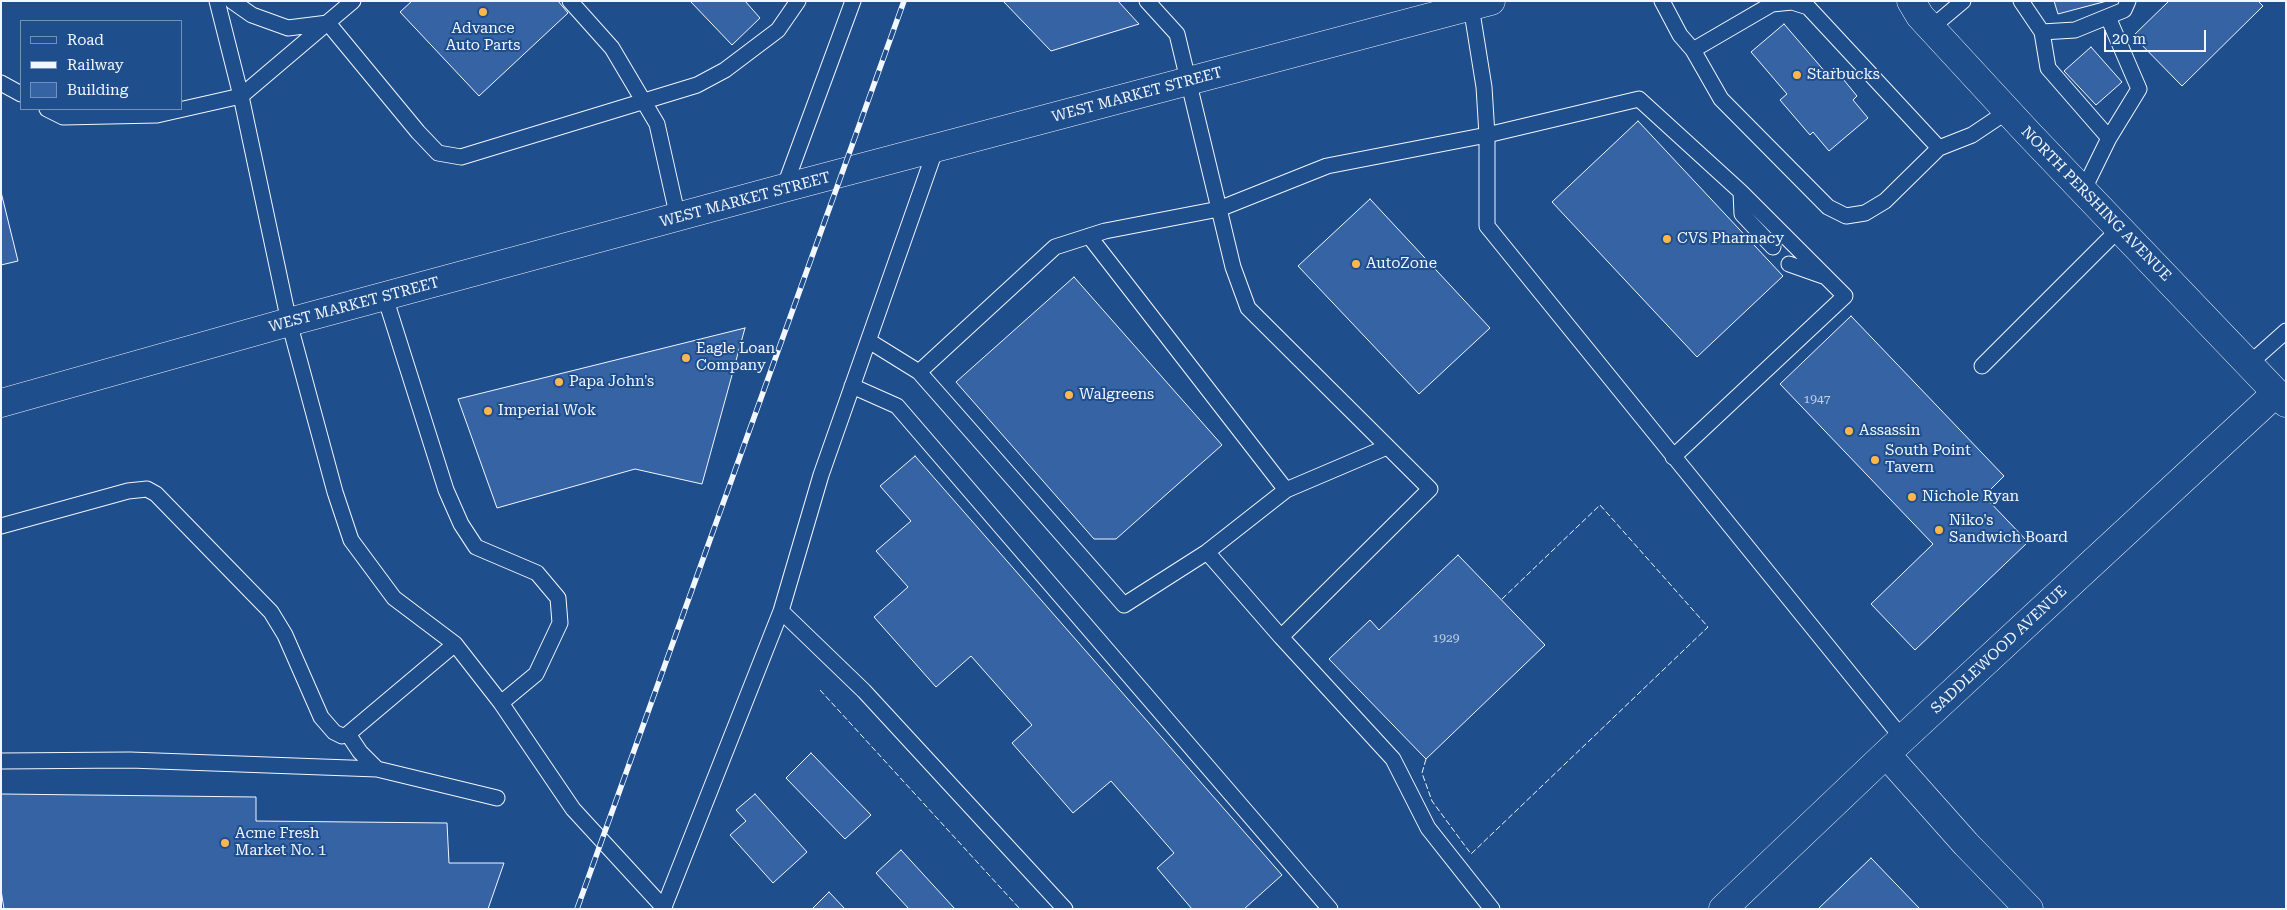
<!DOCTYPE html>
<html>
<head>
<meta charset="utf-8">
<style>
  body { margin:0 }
  #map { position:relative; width:2287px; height:910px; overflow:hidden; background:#1f4e8c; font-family:"Roboto Serif",serif }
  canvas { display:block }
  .frame { position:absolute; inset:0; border:2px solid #f2f6ff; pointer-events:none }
  .legend { position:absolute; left:20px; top:20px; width:162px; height:90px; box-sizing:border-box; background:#1f4e8c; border:1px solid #7391ba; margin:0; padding:6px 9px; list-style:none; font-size:15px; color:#f2f6ff }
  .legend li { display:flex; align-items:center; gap:10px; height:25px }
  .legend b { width:25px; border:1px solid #7391ba }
  .scale { position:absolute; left:2104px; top:30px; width:102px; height:22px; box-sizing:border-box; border:2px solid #f2f6ff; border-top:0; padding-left:6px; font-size:15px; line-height:18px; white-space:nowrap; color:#f2f6ff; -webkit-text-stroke:4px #1f4e8c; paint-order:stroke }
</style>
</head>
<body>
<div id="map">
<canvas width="2287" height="910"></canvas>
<div class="frame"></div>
<ul class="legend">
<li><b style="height:6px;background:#1f4e8c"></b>Road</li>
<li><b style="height:6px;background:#f2f6ff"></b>Railway</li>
<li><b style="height:14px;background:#3563a3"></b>Building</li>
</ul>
<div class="scale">20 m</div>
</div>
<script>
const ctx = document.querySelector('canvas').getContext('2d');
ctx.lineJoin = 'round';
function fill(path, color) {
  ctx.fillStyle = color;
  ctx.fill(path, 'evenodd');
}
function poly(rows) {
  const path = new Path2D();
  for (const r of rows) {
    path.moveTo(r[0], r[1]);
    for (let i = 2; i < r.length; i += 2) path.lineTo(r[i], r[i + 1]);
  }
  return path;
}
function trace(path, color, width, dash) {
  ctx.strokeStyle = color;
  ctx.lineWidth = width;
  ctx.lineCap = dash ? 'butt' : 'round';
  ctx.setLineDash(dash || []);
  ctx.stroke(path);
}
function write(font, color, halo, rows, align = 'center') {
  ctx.font = font + ' "Roboto Serif",serif';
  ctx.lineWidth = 4;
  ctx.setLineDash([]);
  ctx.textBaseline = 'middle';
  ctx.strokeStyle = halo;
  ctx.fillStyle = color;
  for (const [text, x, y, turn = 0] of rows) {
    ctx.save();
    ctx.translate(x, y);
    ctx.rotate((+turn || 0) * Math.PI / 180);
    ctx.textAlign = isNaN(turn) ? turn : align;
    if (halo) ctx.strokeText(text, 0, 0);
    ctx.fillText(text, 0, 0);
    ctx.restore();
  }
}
const building = poly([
  [412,1,558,1,568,13,479,96,400,12,412,1],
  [690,1,745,1,760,18,732,45,690,1],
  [1003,1,1118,1,1139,24,1051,51,1003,1],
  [2054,1,2107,1,2058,14,2054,1],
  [2169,1,2258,1,2263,6,2182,86,2133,36,2169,1],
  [1784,24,1827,74,1834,68,1857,96,1853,100,1868,118,1829,151,1813,132,1810,135,1780,100,1787,94,1751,52,1784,24],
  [2091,47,2122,82,2096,105,2064,71,2091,47],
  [1638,121,1783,276,1697,357,1552,202,1638,121],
  [1,192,18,261,1,265,1,192],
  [1370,199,1490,328,1419,394,1298,266,1370,199],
  [1074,277,1222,445,1116,539,1094,539,956,382,1074,277],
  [1851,316,2004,476,1984,496,2028,542,1915,650,1871,604,1933,544,1780,384,1851,316],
  [745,328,702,484,635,469,497,508,458,399,745,328],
  [915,456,1282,875,1244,909,1192,909,1157,868,1174,853,1111,781,1073,813,1012,743,1032,725,971,656,936,687,874,617,908,587,876,551,911,521,880,486,915,456],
  [1458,555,1545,645,1426,759,1329,659,1370,620,1379,630,1458,555],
  [811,753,871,815,845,839,786,778,811,753],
  [1,794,256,797,256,821,447,823,449,863,504,863,488,909,4,909,1,890,1,794],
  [755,794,807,852,773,883,730,835,746,821,736,810,755,794],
  [901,850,955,909,909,909,876,873,901,850],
  [1871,858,1920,909,1818,909,1871,858],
  [829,892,845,909,812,909,829,892]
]);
fill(building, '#3563a3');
trace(building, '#f2f6ff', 1);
const lane = poly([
  [217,1,241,96,353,1],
  [232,1,252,15,288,28,328,23,418,132,438,153,461,157,697,85,725,70,778,30,798,1],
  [570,1,612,48,657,124,678,218],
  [1147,1,1177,34,1233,267,1248,308,1430,489,1281,637,1393,759,1428,828,1492,909],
  [1662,1,1680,35,1693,50,1721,99,1828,207,1846,216,1865,213,1885,201,1939,148,1808,7,1792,2,1772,4,1693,50],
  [2021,1,2042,32,2075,30,2124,10,2128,1],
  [1471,6,1484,87,1487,135,1487,226,1903,739],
  [2108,17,2139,89,2109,138],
  [1931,28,1963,1],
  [2042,32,2048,68,2109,138,2083,191],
  [1,83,21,94],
  [47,109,63,117,157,115,241,96,289,322,335,492,351,540,394,598,455,644,501,703,573,809,665,909],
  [936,148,821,475,781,611,864,691,1065,909],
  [1939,148,1972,135,2008,111],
  [784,188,853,1],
  [1741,192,1742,214,1773,247],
  [1089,236,1286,490,1207,552],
  [1789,264,1823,276],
  [385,297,446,490,461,524,476,547,537,573,558,598,560,623,536,674,501,703],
  [869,341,919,372,1124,605,1207,552,1281,637],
  [2249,364,2286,331],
  [1982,366,2119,229],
  [919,372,1055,247,1105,231,1219,209,1327,166,1487,135,1639,99,1741,192,1845,296,1673,457],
  [852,386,897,406,1330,909],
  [1286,490,1387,447],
  [1,526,128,491,147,489,156,494,271,612,285,635,321,717,334,732,342,736,348,734,455,644],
  [348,734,360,752,377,769,497,798],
  [1,761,130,760,377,769],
  [664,907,781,611]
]);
const street = poly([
  [1911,1,1920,16,2027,132,2286,403],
  [1886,754,1966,844,2029,909],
  [1723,909,1886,754,2276,393]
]);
const primary = poly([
  [1,403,289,322,784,188,1491,1]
]);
trace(lane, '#f2f6ff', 17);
trace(street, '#f2f6ff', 29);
trace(primary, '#f2f6ff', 29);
trace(lane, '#1f4e8c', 15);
trace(street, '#1f4e8c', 28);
trace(primary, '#1f4e8c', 28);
const rail = poly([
  [577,909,904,1]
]);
trace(rail, '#f2f6ff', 5.5);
trace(rail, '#1f4e8c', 4, [11]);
trace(poly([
  [820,690,1020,909],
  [1426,759,1422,773,1432,801,1471,854,1708,627,1600,505,1501,600]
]), '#f2f6ff', 1, [6, 2.5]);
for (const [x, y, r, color] of [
  [483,12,5,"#ffb74d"],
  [1797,75,5,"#ffb74d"],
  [1667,239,5,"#ffb74d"],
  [1356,264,5,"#ffb74d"],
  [686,358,5,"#ffb74d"],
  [559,382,5,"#ffb74d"],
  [1069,395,5,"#ffb74d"],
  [488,411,5,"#ffb74d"],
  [1849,431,5,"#ffb74d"],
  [1875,460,5,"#ffb74d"],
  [1912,497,5,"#ffb74d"],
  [1939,530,5,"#ffb74d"],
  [225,843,5,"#ffb74d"]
]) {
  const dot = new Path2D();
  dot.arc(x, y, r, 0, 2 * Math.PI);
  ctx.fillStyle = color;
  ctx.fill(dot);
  trace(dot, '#1f4e8c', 2);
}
write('12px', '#c3d1e8', null, [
  ["1947",1817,399],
  ["1929",1446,638]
]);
write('15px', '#f2f6ff', '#1f4e8c', [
  ["Advance",483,29,"center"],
  ["Auto Parts",483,46,"center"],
  ["Starbucks",1807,75],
  ["CVS Pharmacy",1677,239],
  ["AutoZone",1366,264],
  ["Eagle Loan",696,349],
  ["Company",696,366],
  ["Papa John's",569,382],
  ["Walgreens",1079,395],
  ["Imperial Wok",498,411],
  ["Assassin",1859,431],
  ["South Point",1885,451],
  ["Tavern",1885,468],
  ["Nichole Ryan",1922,497],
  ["Niko's",1949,521],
  ["Sandwich Board",1949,538],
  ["Acme Fresh",235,834],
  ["Market No. 1",235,851]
], 'left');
write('15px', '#f2f6ff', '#1f4e8c', [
  ["WEST MARKET STREET",1137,95,-15],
  ["WEST MARKET STREET",745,200,-15],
  ["NORTH PERSHING AVENUE",2096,204,46],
  ["WEST MARKET STREET",354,305,-15],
  ["SADDLEWOOD AVENUE",1999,650,-43]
]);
</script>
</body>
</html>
